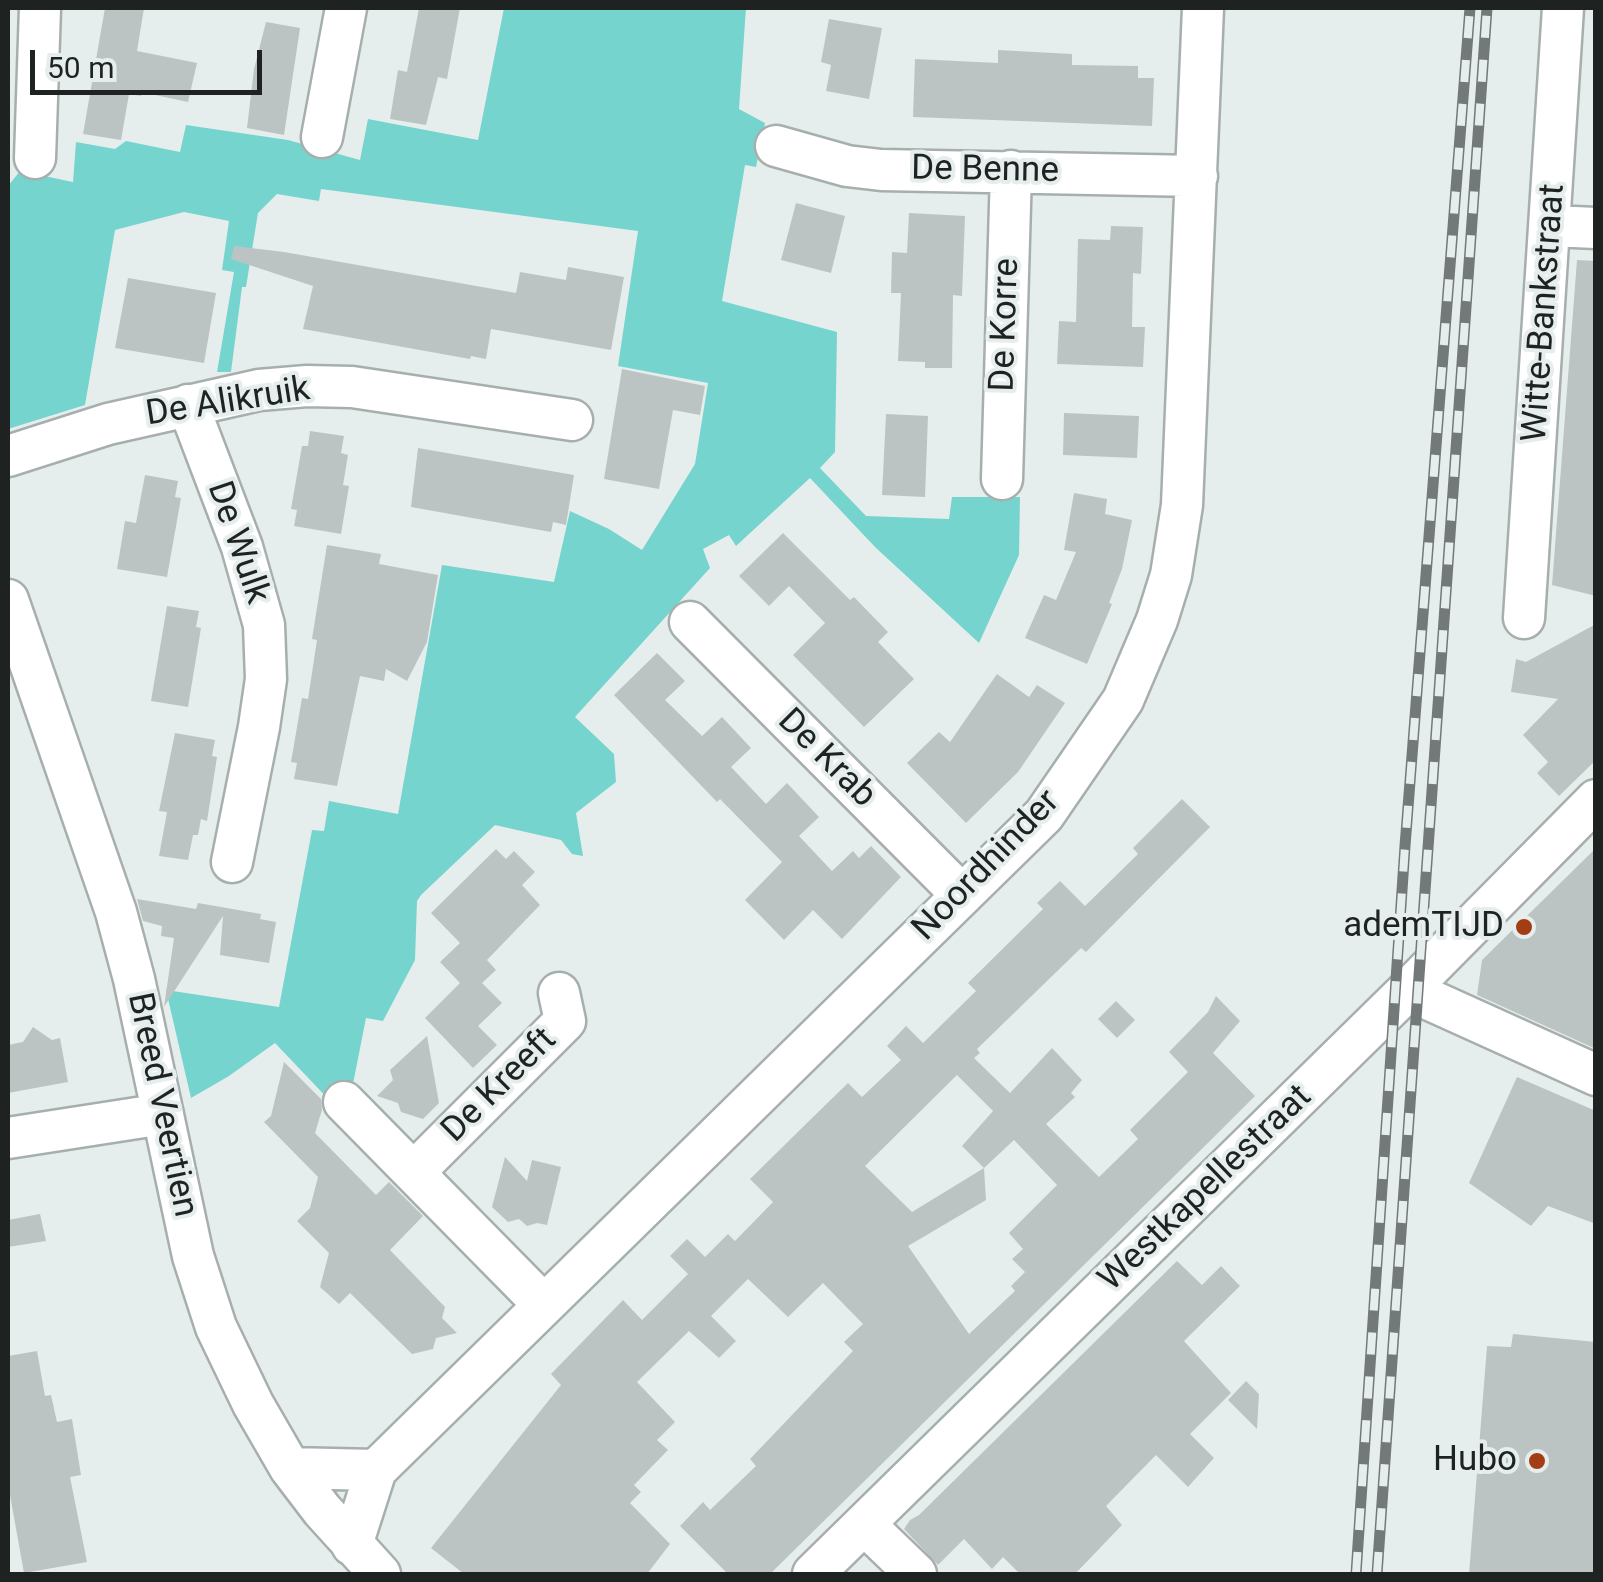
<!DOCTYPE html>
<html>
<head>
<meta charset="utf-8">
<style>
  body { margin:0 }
  #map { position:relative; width:1603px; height:1582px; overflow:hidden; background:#e6eeed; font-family:Roboto,sans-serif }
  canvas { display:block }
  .frame { position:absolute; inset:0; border:10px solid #1e2221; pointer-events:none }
  .scale { position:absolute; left:30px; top:50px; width:232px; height:45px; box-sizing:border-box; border:5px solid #1e2221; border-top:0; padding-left:12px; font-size:30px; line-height:35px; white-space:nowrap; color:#1e2221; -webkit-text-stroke:8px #e6eeed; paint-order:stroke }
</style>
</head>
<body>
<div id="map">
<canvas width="1603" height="1582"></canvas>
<div class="frame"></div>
<div class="scale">50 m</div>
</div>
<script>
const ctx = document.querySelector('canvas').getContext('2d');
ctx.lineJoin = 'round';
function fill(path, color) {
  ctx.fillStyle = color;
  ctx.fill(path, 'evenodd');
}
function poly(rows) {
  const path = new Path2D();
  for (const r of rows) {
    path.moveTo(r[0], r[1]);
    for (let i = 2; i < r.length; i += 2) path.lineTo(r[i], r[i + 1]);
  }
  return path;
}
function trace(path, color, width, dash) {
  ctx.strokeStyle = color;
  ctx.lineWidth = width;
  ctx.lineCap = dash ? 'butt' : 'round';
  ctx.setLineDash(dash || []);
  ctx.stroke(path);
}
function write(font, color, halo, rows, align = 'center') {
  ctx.font = font + ' Roboto,sans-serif';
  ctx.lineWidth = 8;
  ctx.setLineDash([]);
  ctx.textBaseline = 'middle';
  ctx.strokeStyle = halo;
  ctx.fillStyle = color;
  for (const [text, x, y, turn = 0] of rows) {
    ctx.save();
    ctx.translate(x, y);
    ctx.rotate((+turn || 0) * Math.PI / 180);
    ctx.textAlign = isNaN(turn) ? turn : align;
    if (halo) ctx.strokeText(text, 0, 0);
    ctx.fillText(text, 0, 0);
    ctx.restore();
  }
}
fill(poly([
  [504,8,746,8,739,109,765,123,756,167,745,165,722,301,837,332,835,452,820,468,866,516,949,519,952,497,1020,497,1019,555,979,643,875,547,810,478,736,546,729,535,703,549,710,568,575,717,614,754,616,782,576,813,583,856,572,854,561,840,495,825,421,895,417,901,415,960,383,1021,366,1018,351,1094,333,1104,275,1043,229,1076,191,1098,166,990,279,1007,312,830,324,831,329,801,398,814,442,565,554,582,570,511,609,529,642,550,695,464,708,383,618,366,638,231,321,189,319,201,277,194,258,213,246,287,242,287,231,372,217,372,234,272,222,270,229,221,184,212,115,230,85,405,8,429,8,186,20,171,73,182,76,142,115,149,126,141,180,152,186,125,288,140,360,160,368,119,478,140]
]), '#76d4ce');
fill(poly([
  [105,8,144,8,137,51,197,63,188,102,141,92,141,96,129,94,121,140,83,134],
  [419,8,460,8,447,79,438,77,426,125,390,119,398,70,407,72],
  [829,19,882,28,869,99,826,91,831,65,821,62],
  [266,22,300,28,284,135,247,128,254,69],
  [998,50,1072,54,1072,65,1138,66,1138,78,1154,78,1152,126,913,117,915,59,998,63],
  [796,203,845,216,831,273,781,260],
  [909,213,965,216,962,296,953,295,952,368,925,368,925,362,898,361,901,293,891,293,892,252,907,253],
  [1111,226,1143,227,1141,274,1133,273,1132,327,1145,327,1143,367,1057,364,1059,321,1076,322,1078,239,1110,240],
  [234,246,284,252,516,293,520,272,566,280,568,267,624,277,611,350,491,329,486,359,471,356,470,359,303,329,313,286,231,259],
  [1577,260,1596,261,1596,596,1552,585],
  [128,278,216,293,204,363,115,348],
  [622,369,705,386,700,415,673,410,659,489,604,479],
  [1064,413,1139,416,1137,458,1063,455],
  [886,414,928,416,925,497,882,495],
  [310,431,344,436,341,453,348,455,343,485,349,486,341,534,294,526,297,510,291,509,302,446,308,446],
  [418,448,574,475,566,525,553,522,551,532,411,507],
  [145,475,178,481,175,497,181,498,167,577,117,569,125,521,136,523],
  [1074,493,1107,499,1105,514,1132,520,1122,569,1109,603,1112,604,1087,664,1025,638,1044,595,1056,600,1076,552,1064,550],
  [783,533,850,600,854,597,888,632,878,642,914,679,864,727,793,655,825,623,789,586,769,606,739,576],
  [327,545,381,554,379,564,438,575,427,642,407,681,386,669,384,681,360,676,337,786,294,779,297,763,291,762,302,698,308,699,317,640,312,639],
  [167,606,199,611,196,627,201,628,188,707,151,701],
  [1596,624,1596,760,1559,796,1537,773,1548,762,1523,735,1558,699,1511,692,1516,659,1526,662],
  [657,653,685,681,665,700,702,736,722,717,751,748,731,767,766,804,787,783,819,817,799,836,832,871,853,851,859,858,871,846,901,877,842,939,813,910,784,940,745,900,782,862,720,799,717,802,614,695],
  [997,674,1029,697,1037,685,1065,703,1018,772,966,823,907,763,939,732,950,742],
  [175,733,215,740,212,756,217,757,207,821,201,819,198,835,193,835,188,860,159,856,167,812,159,811],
  [1182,799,1210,827,1086,952,1081,948,977,1049,980,1053,974,1058,1010,1093,1052,1048,1082,1080,1071,1093,1075,1097,1046,1124,1099,1177,1138,1139,1130,1130,1188,1072,1169,1052,1208,1012,1216,996,1240,1021,1213,1053,1255,1096,1216,1135,770,1574,728,1574,680,1526,703,1502,710,1510,756,1466,750,1459,853,1351,844,1342,863,1324,823,1283,788,1317,748,1279,711,1316,736,1341,719,1358,689,1331,637,1382,675,1422,657,1440,668,1450,634,1485,641,1492,630,1503,670,1544,647,1574,464,1574,431,1548,561,1385,551,1374,623,1300,642,1320,688,1274,670,1256,687,1239,705,1257,728,1234,735,1241,773,1202,750,1179,810,1120,848,1083,862,1097,901,1060,887,1046,906,1026,923,1043,976,991,968,983,1043,909,1037,903,1060,881,1085,906,1138,854,1133,848],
  [957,1075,993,1111,962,1146,984,1168,912,1212,865,1166],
  [1014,1140,1057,1185,1009,1233,1023,1249,1012,1259,1025,1272,1011,1286,1015,1291,969,1334,908,1246,986,1200,984,1168],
  [1596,848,1596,1049,1477,995,1482,960],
  [496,849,506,859,514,851,535,872,522,885,540,905,487,960,496,970,482,983,502,1003,478,1026,497,1045,473,1068,425,1018,460,983,440,962,460,943,431,913],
  [137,899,196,909,198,903,261,914,260,919,276,922,269,963,220,955,223,916,164,1007,174,938,161,936,162,926,143,921],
  [1116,1001,1135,1020,1117,1038,1098,1019],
  [33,1027,52,1040,60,1038,68,1082,8,1093,8,1045,23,1042],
  [427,1036,439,1103,423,1119,401,1112,398,1103,377,1096,393,1080,390,1070],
  [284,1062,321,1099,322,1110,315,1133,376,1195,389,1182,423,1216,390,1250,445,1307,442,1318,457,1333,436,1338,433,1349,412,1354,350,1293,339,1304,320,1287,329,1253,297,1221,310,1208,318,1177,264,1122,271,1116],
  [1517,1077,1596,1111,1596,1224,1548,1206,1531,1226,1469,1183],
  [505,1157,527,1181,532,1160,561,1167,547,1225,537,1223,527,1226,519,1219,508,1222,492,1207],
  [40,1214,46,1241,8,1247,8,1220],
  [1177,1261,1202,1285,1221,1266,1240,1286,1184,1341,1231,1393,1190,1434,1214,1458,1188,1487,1156,1455,1106,1506,1122,1525,1075,1574,1020,1574,1003,1557,992,1569,964,1539,938,1565,904,1529,910,1520,919,1515],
  [1513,1334,1596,1342,1596,1574,1469,1574,1487,1346,1511,1347],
  [37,1351,45,1396,51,1395,57,1422,72,1419,81,1475,70,1477,87,1562,24,1573,8,1484,8,1356],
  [1246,1381,1259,1394,1257,1429,1228,1400]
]), '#bcc4c3');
const minor = poly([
  [322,137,346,8],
  [776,146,847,166,881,170,1197,176],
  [35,158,40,8],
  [1551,226,1596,228],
  [188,405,242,547,264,625,266,679,259,727,232,862],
  [8,456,108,424,259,390,307,386,352,387,572,420],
  [1002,479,1011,171],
  [8,600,116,912,134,979,193,1256,216,1327,253,1404,290,1468,322,1510,380,1574],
  [1524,618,1563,8],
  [690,622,962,895],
  [1408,990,1596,1075],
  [344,1102,544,1305],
  [8,1138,163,1114],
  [415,1171,565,1021,559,993],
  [290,1468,376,1470],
  [864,1524,916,1574],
  [352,1545,376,1470,1044,815,1123,700,1157,620,1171,575,1182,505,1203,8],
  [813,1574,1408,990,1596,800]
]);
trace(minor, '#a7afae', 45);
trace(minor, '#fff', 40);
const rail = poly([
  [1356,1574,1405,846,1470,8],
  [1377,1574,1487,8]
]);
trace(rail, '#737978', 11);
trace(rail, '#e6eeed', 8, [22]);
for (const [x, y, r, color] of [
  [1524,927,10,"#a33d14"],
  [1537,1461,10,"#a33d14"]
]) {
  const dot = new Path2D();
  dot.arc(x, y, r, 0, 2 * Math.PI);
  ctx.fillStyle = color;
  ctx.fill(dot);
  trace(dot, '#e6eeed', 4);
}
write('35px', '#1e2221', '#e6eeed', [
  ["De Benne",985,171,1],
  ["Witte-Bankstraat",1545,313,-86],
  ["De Korre",1006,325,-88],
  ["De Alikruik",228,403,-9],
  ["De Wulk",237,543,71],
  ["De Krab",826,759,45],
  ["Noordhinder",987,866,-46],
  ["De Kreeft",500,1086,-45],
  ["Breed Veertien",161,1105,78],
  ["Westkapellestraat",1206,1189,-44]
]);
write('35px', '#1e2221', '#e6eeed', [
  ["ademTIJD",1504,927],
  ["Hubo",1517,1461]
], 'right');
</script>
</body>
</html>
